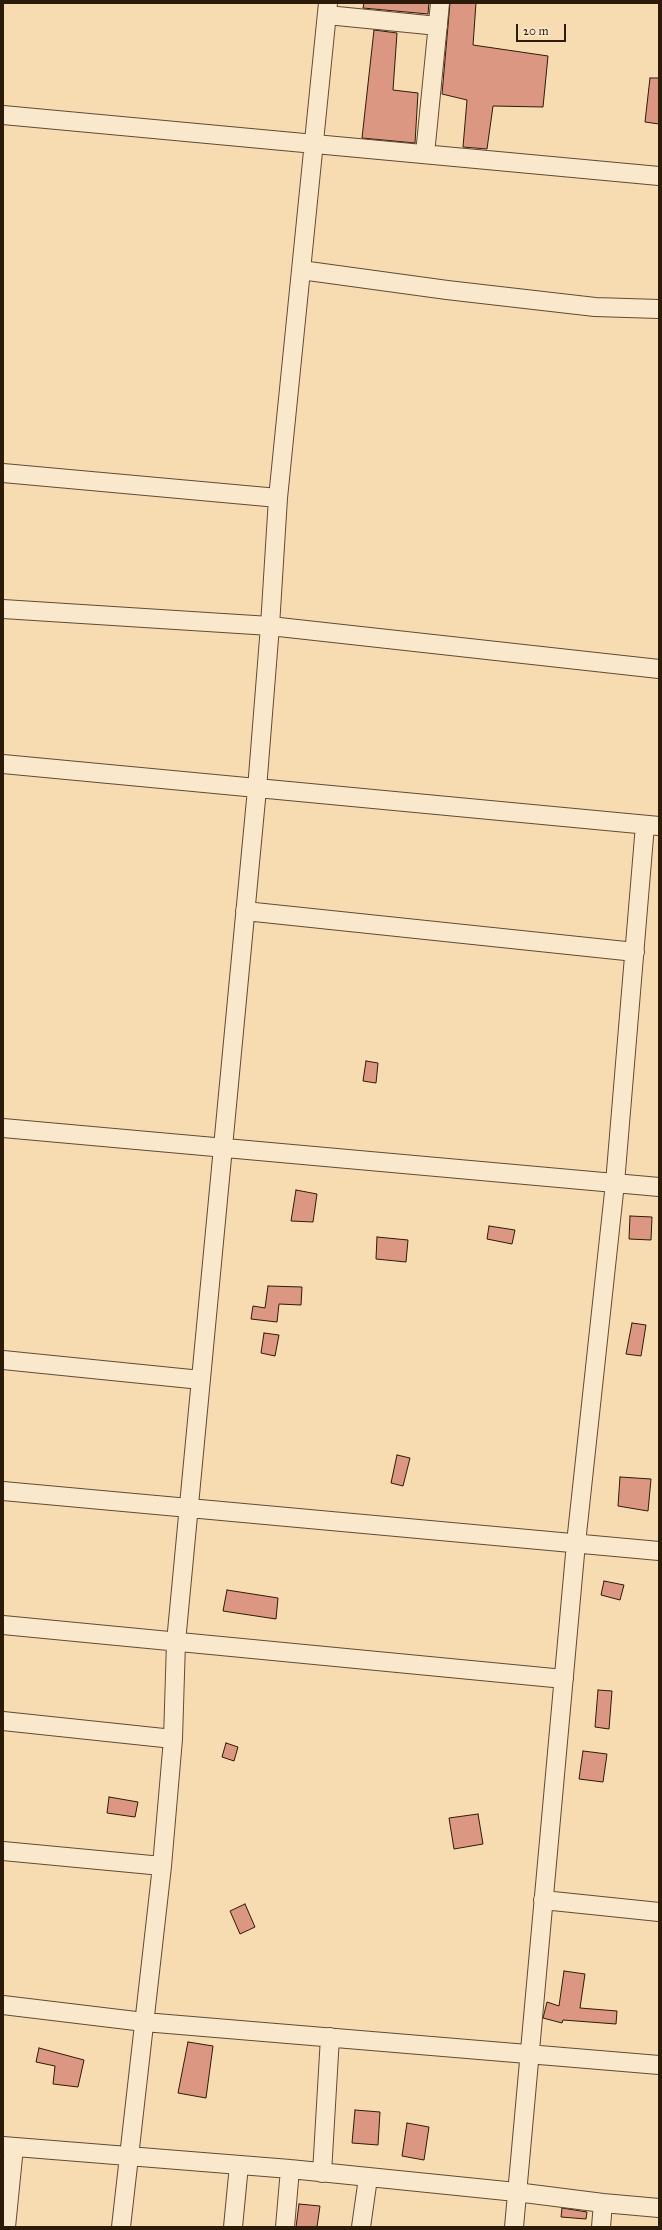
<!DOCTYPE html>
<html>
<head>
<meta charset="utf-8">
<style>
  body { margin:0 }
  #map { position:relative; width:662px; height:2230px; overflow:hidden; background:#f8dcb1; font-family:"IM FELL Great Primer",serif }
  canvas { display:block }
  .frame { position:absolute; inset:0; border:4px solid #2d1b0a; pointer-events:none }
  .scale { position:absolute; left:516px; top:24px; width:50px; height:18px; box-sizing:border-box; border:2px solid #2d1b0a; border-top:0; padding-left:5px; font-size:12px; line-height:14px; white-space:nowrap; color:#2d1b0a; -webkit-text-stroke:3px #fae8cc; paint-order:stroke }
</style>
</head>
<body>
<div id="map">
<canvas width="662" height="2230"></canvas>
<div class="frame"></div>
<div class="scale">20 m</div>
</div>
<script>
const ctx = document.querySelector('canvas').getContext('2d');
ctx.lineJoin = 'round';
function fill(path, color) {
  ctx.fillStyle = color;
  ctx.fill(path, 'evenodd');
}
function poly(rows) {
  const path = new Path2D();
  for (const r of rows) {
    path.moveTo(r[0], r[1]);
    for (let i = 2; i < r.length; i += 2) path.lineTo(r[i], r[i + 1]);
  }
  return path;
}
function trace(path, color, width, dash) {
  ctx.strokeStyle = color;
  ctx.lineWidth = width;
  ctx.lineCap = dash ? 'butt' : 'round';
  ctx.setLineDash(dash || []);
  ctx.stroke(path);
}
const building = poly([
  [364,3,429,3,428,14,363,8,364,3],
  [450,3,476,3,473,45,548,56,543,107,493,106,487,149,463,147,467,100,442,94,450,3],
  [374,30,397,33,393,90,418,93,415,143,362,138,374,30],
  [650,78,659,78,659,124,645,122,650,78],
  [366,1061,378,1063,376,1083,363,1081,366,1061],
  [296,1190,317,1194,313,1222,291,1221,296,1190],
  [630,1216,652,1217,651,1240,629,1239,630,1216],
  [489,1226,515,1230,512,1244,487,1239,489,1226],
  [377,1237,408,1240,406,1262,376,1259,377,1237],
  [268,1286,302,1287,301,1305,279,1304,277,1322,251,1319,253,1306,265,1308,268,1286],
  [632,1323,646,1325,641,1356,626,1354,632,1323],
  [264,1333,279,1335,275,1356,261,1353,264,1333],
  [397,1455,410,1458,403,1486,391,1483,397,1455],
  [620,1477,651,1479,648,1511,618,1506,620,1477],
  [604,1581,624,1585,620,1600,601,1595,604,1581],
  [227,1590,278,1598,276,1619,223,1611,227,1590],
  [598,1690,612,1691,609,1729,595,1727,598,1690],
  [226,1743,238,1747,234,1761,222,1757,226,1743],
  [583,1751,607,1754,603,1782,579,1779,583,1751],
  [109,1797,138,1802,135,1817,107,1813,109,1797],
  [478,1814,483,1844,454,1849,449,1818,478,1814],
  [245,1904,255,1927,240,1934,230,1911,245,1904],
  [564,1971,585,1974,580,2008,617,2011,616,2024,563,2020,562,2023,543,2018,547,2002,559,2006,564,1971],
  [188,2042,213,2046,206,2098,178,2093,188,2042],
  [39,2048,84,2060,78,2087,53,2084,55,2066,36,2062,39,2048],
  [355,2110,380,2112,378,2145,352,2143,355,2110],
  [407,2123,429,2127,424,2160,402,2156,407,2123],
  [299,2204,320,2206,317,2227,296,2227,299,2204],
  [562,2208,587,2212,586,2219,561,2217,562,2208]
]);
fill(building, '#db9781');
trace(building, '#2d1b0a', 1);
const minor = poly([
  [327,15,438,26],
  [3,115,659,176],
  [425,154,440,3],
  [301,270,447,290,595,307,659,309],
  [3,473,278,498],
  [3,609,270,626,659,669],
  [3,764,659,826],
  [245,911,635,952],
  [3,1128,659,1187],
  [3,1360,201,1380],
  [3,1491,659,1551],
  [3,1625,564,1679],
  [3,1721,173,1739],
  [3,1851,162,1866],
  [543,1900,659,1912],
  [3,2005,144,2022,659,2065],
  [3,2146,290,2169,516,2192,603,2203,659,2208],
  [322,2173,330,2037],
  [6,2227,14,2147],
  [121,2227,162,1866,173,1739,176,1642,257,789,270,626,278,498,328,3],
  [233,2227,239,2165],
  [285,2227,290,2169],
  [361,2227,368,2178],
  [514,2227,576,1543,615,1183,645,825],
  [601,2227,603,2203]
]);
trace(minor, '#604b34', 20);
trace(minor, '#fae8cc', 18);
</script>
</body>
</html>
